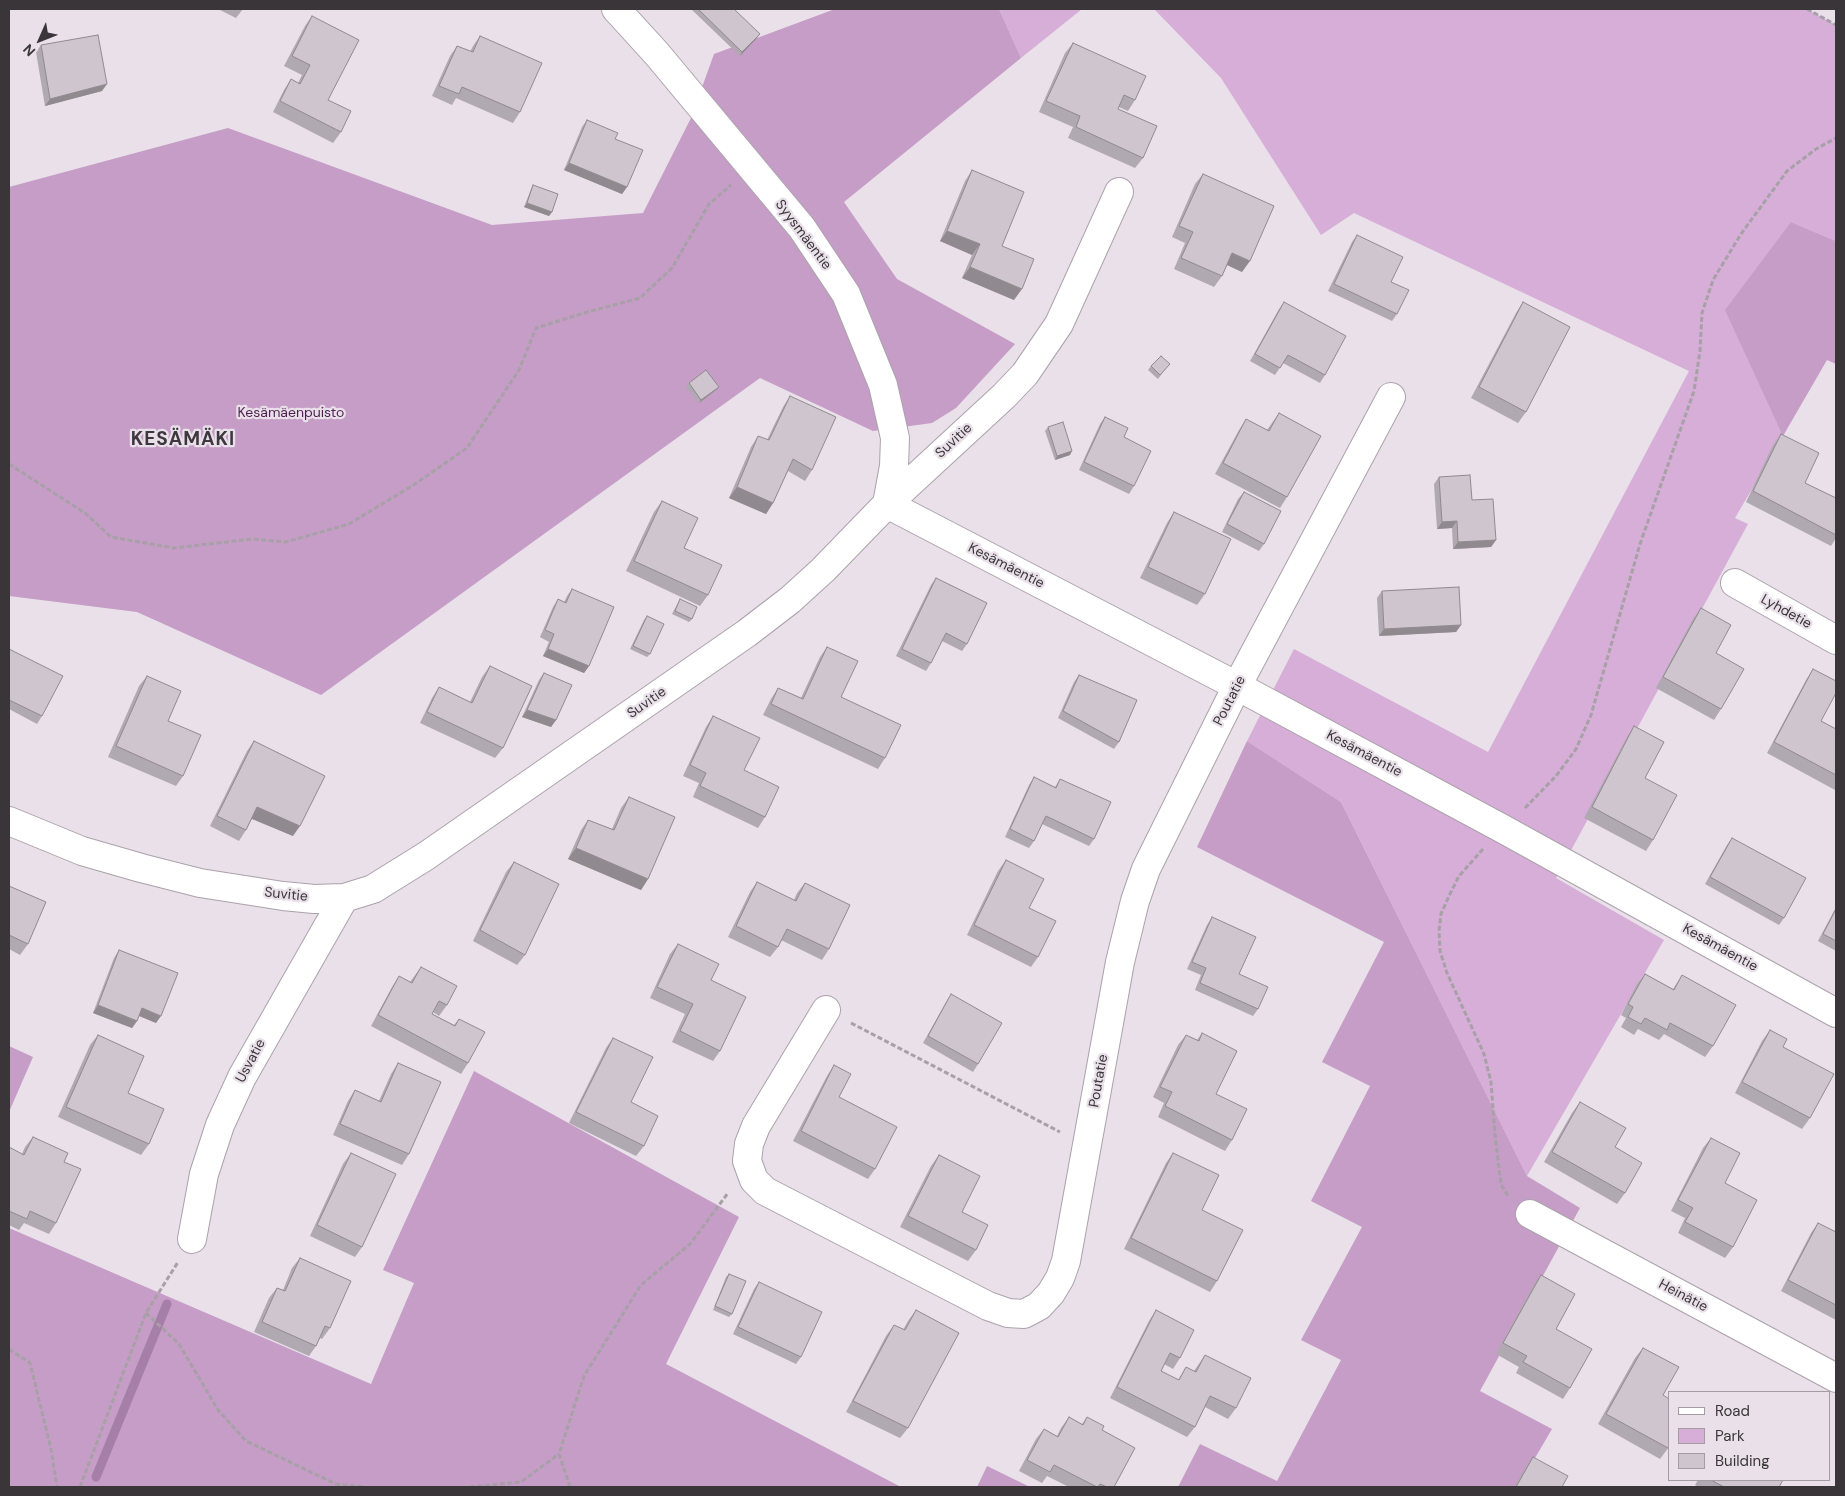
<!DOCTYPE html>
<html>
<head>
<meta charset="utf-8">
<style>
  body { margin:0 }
  #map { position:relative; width:1845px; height:1496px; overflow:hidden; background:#e9e0e9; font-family:"DM Sans",sans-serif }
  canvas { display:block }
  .frame { position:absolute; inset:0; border:10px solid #393539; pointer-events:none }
  .legend { position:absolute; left:1668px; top:1391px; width:162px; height:90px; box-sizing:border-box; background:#e9e0e9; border:1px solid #a39ca3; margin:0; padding:6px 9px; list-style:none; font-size:15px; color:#393539 }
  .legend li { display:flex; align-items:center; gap:10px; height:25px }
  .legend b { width:25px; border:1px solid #a39ca3 }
  .north { position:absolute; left:15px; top:15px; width:50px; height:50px; -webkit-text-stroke:4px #e9e0e9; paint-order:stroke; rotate:226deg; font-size:14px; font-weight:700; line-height:20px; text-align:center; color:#393539 }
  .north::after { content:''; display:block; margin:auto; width:18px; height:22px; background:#393539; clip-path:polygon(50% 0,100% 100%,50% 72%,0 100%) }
</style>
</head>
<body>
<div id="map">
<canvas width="1845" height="1496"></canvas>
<div class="frame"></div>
<ul class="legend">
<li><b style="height:6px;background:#fff"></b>Road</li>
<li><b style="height:14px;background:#d6aed7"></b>Park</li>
<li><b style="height:14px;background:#cec5ce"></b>Building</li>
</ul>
<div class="north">N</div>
</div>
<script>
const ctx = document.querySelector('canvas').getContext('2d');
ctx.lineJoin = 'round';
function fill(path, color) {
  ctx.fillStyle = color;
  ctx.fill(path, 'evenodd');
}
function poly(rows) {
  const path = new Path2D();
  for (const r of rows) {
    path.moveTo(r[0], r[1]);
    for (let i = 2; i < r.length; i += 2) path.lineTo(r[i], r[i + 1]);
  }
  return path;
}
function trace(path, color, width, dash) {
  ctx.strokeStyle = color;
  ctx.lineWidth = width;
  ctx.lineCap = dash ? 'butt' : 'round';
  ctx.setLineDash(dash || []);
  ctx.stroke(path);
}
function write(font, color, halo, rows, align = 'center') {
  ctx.font = font + ' "DM Sans",sans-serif';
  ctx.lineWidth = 4.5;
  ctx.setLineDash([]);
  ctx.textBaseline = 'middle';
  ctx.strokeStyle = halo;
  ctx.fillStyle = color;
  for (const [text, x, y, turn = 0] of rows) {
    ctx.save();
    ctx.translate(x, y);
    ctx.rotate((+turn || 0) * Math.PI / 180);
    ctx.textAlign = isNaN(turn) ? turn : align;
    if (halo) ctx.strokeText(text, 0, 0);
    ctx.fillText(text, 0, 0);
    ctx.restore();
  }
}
fill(poly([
  [999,9,1082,9,1021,58],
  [1154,9,1807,9,1836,25,1836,241,1791,222,1783,436,1735,518,1748,524,1556,878,1664,940,1527,1176,1341,802,1247,741,1294,649,1488,752,1689,371,1354,213,1321,235,1221,78]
]), '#d6aed7');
fill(poly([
  [835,9,999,9,1021,58,844,202,897,279,1015,344,956,408,932,423,873,431,760,378,321,695,137,612,9,596,9,187,228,128,492,225,643,213,691,118,714,54],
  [1791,222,1836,241,1836,364,1827,360,1783,436,1725,310],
  [1247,741,1341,802,1527,1176,1580,1208,1480,1391,1552,1429,1518,1487,1178,1487,1200,1444,1277,1481,1341,1360,1301,1340,1362,1227,1311,1201,1370,1086,1322,1062,1384,942,1197,847],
  [9,1046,33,1057,9,1112],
  [474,1071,739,1217,666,1364,901,1487,9,1487,9,1228,371,1384,414,1283,383,1270],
  [987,1466,1030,1487,977,1487]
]), '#c59dc6');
trace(poly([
  [96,1477,167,1304]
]), '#a57fa7', 9);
const street = poly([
  [616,9,657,54,802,228,846,294,883,385,895,438,894,466,887,504],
  [887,504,1237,686,1503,829,1836,1013],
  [1735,583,1836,640],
  [9,821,82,851,141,868,200,883,283,896,314,899,344,898,373,889,426,856,747,633,790,600,823,570,887,504,1004,396,1025,374,1059,324,1119,192],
  [826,1010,756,1126,749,1144,747,1161,754,1180,765,1191,988,1306,1008,1313,1024,1314,1039,1306,1051,1293,1060,1278,1066,1261,1120,962,1135,901,1146,869,1237,686,1391,397],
  [1530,1214,1836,1378],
  [192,1239,204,1174,220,1125,242,1077,344,898]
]);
trace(street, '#aba2ab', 30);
trace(poly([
  [1807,9,1836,25],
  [9,464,85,513,111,537,174,548,252,539,286,542,349,524,415,484,467,448,519,370,536,328,584,313,640,298,672,268,709,204,731,185],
  [1525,808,1556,776,1576,749,1591,715,1640,544,1694,391,1700,351,1702,313,1713,280,1741,234,1787,171,1816,149,1836,138],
  [1483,849,1459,876,1449,896,1441,914,1439,931,1440,951,1447,973,1484,1054,1491,1082,1495,1135,1501,1185,1509,1197],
  [851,1023,1060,1132],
  [146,1313,179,1344,218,1410,246,1441,336,1484,364,1487],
  [9,1349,30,1363,51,1449,57,1487],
  [80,1487,146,1313,178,1262],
  [470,1487,521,1482,559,1454],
  [570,1487,559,1454,584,1376,641,1285,690,1244,728,1193]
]), '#a7a0a7', 3, [5, 2.5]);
trace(street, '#fff', 28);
fill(poly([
  [218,9,243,9,236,18],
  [691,9,734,9,757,38,740,56],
  [312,16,328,100,341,132,333,143,273,112,284,90,291,79,298,83,302,75,284,66,305,26],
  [480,36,520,112,513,123,456,98,452,105,432,96,450,56,457,46,470,52,473,46],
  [1073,43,1135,100,1128,111,1119,107,1118,109,1143,158,1135,168,1068,138,1073,127,1039,112,1065,53],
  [41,45,102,91,45,106,36,52],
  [587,120,615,139,627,187,622,194,564,170,582,127],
  [972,170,1002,246,1014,300,962,278,972,255,940,241,965,181],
  [1203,174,1242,272,1227,265,1222,276,1214,287,1174,269,1185,243,1172,237,1195,184],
  [533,185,552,212,549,216,524,207,531,189],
  [1357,235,1391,282,1397,314,1392,321,1328,291,1352,242],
  [1284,302,1325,375,1320,383,1283,363,1275,375,1250,361,1279,309],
  [1523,302,1526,412,1518,423,1471,398,1516,313],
  [1151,366,1167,367,1158,379,1148,370],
  [689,383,716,390,699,403,686,387],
  [790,396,812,470,805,481,788,471,773,503,766,514,729,498,751,447,758,436,767,440,783,407],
  [1279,413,1287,497,1280,508,1215,474,1239,430,1246,419,1267,430],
  [1105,417,1124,437,1134,486,1129,494,1079,470,1100,424],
  [1048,427,1070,455,1055,460,1045,431],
  [1781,434,1805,483,1836,498,1836,538,1831,546,1746,502,1773,445],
  [1439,477,1472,500,1496,540,1491,547,1453,549,1452,528,1437,529,1434,484],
  [1244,492,1264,544,1259,551,1222,532,1238,499],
  [662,501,708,595,700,606,626,571,654,512],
  [1174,512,1205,594,1197,605,1140,578,1167,523],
  [936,578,967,644,962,651,942,641,931,663,926,671,896,656,931,585],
  [572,589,589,666,584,673,543,656,549,642,540,637,553,607,558,599,564,602,567,596],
  [1382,591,1461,625,1456,632,1379,636,1377,598],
  [680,599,692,619,689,622,672,614],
  [1701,608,1716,653,1721,709,1714,720,1656,688,1693,619],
  [647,616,650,654,647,657,630,649,644,620],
  [827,647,841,697,885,758,878,769,763,715,771,699,778,688,801,698,820,657],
  [9,649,42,716,37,724,9,709],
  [490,666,503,748,495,758,420,723,432,698,439,687,470,702,482,677],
  [1813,669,1821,721,1836,729,1836,788,1835,790,1767,753,1806,680],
  [544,673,556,720,551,727,522,717,539,680],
  [1079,675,1119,742,1114,749,1058,718,1074,682],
  [147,676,168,721,183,776,176,786,108,757,139,686],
  [713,716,744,770,765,817,758,828,693,797,699,783,683,776,706,727],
  [1634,726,1645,778,1653,840,1646,851,1584,818,1627,737],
  [254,741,293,836,252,819,246,830,239,841,210,826,247,751],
  [1034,777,1055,787,1060,779,1094,839,1089,846,1042,824,1034,841,1029,848,1005,837,1029,785],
  [629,797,648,879,641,890,568,859,581,830,588,820,612,829,621,808],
  [1732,838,1784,918,1779,925,1705,884,1727,845],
  [1006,860,1029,908,1038,957,1031,967,967,935,998,871],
  [514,862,525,955,517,965,473,941,506,872],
  [757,882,794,900,797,893,805,883,829,949,822,960,781,940,778,947,770,957,728,937,750,892],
  [9,886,28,944,20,955,9,949],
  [1836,907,1836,951,1818,941],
  [1212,917,1239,974,1258,1009,1253,1016,1195,990,1201,975,1187,969,1207,925],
  [678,944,711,980,720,1051,713,1061,672,1042,685,1014,650,998,670,954],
  [119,950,156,1023,139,1016,137,1021,132,1028,93,1013,114,958],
  [421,967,447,1005,439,1016,433,1012,432,1014,454,1025,459,1019,468,1063,461,1074,371,1026,392,987,399,976,410,982],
  [1645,974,1673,989,1682,975,1713,1046,1705,1057,1664,1034,1659,1040,1638,1029,1634,1035,1621,1027,1626,1018,1621,1015,1637,984],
  [951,994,978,1064,973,1072,923,1043,946,1002],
  [1770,1030,1783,1047,1810,1118,1802,1129,1735,1093,1762,1041],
  [1202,1033,1216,1094,1232,1140,1225,1151,1158,1117,1164,1103,1153,1097,1178,1045,1186,1035,1197,1040],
  [98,1035,128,1093,149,1144,141,1155,58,1117,90,1045],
  [613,1038,644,1146,636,1156,569,1123,606,1048],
  [398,1063,409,1154,402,1165,333,1135,348,1101,355,1090,379,1101,391,1074],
  [834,1065,839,1097,875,1169,868,1179,793,1141,827,1076],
  [1580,1102,1615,1147,1625,1193,1617,1204,1544,1162,1572,1113],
  [33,1137,64,1162,56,1223,49,1234,24,1223,19,1230,9,1225,9,1147,22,1154,25,1147],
  [1711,1138,1725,1183,1733,1247,1725,1258,1678,1233,1685,1218,1671,1211,1703,1148],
  [351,1153,362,1247,355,1257,310,1236,343,1164],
  [1173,1153,1202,1210,1217,1281,1210,1292,1124,1249,1166,1163],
  [939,1155,962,1212,976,1250,968,1261,900,1227,931,1166],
  [1818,1223,1836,1232,1836,1320,1781,1291,1811,1233],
  [300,1258,330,1328,322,1339,320,1338,316,1346,309,1356,254,1332,269,1298,277,1288,283,1290,292,1268],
  [729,1274,732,1314,729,1317,713,1310,726,1277],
  [1541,1275,1556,1329,1570,1388,1563,1399,1516,1373,1519,1367,1496,1354,1533,1286],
  [759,1282,801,1357,796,1364,733,1334,754,1289],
  [916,1310,908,1428,900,1438,846,1412,886,1336,894,1325,903,1330,908,1321],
  [1156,1310,1180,1358,1173,1369,1164,1364,1161,1371,1178,1380,1186,1367,1194,1371,1205,1355,1236,1408,1228,1419,1205,1407,1195,1427,1187,1437,1110,1398,1149,1321],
  [1643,1348,1663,1395,1669,1447,1660,1459,1598,1424,1635,1358],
  [1069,1417,1082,1424,1087,1417,1102,1430,1114,1487,1069,1487,1047,1476,1042,1483,1019,1471,1036,1439,1044,1429,1057,1436,1061,1428],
  [1533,1457,1562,1487,1514,1487,1526,1467],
  [1698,1480,1783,1480,1779,1487,1698,1487,1695,1485]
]), '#b1a9b1');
fill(poly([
  [760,34,757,38,740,56,742,52],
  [107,84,102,91,45,106,50,99],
  [569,163,627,187,622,194,564,170],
  [527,203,552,212,549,216,524,207],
  [947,231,980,244,972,255,940,241],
  [1232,253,1250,261,1242,272,1225,264],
  [970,267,1022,289,1014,300,962,278],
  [719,387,716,390,699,403,701,400],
  [1072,451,1070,455,1055,460,1057,456],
  [737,487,773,503,766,514,729,498],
  [1457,521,1452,528,1437,529,1442,522],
  [1496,540,1491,547,1453,549,1458,542],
  [1461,625,1456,632,1379,636,1384,629],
  [548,649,589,666,584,673,543,656],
  [527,710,556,720,551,727,522,717],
  [257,807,300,826,293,836,250,818],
  [576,848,648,879,641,890,568,859],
  [98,1005,137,1021,132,1028,93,1013],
  [142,1008,161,1016,156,1023,137,1015]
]), '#908a90');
const building = poly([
  [698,9,734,9,760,34,742,52,698,9],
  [312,16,359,40,328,100,351,111,341,132,280,101,291,79,300,84,310,65,292,56,312,16],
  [98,35,107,84,50,99,41,45,98,35],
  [480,36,542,63,520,112,462,87,459,94,439,86,457,46,473,52,480,36],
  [1073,43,1146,76,1135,100,1124,95,1118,109,1157,126,1143,158,1076,127,1080,116,1046,101,1073,43],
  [587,120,618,133,615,139,643,150,627,187,569,163,587,120],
  [972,170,1024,192,1002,246,1034,259,1022,289,970,267,980,244,947,231,972,170],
  [1203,174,1274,206,1250,261,1232,253,1222,276,1181,258,1193,232,1179,226,1203,174],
  [533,185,558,194,552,212,527,203,533,185],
  [1357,235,1403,257,1391,282,1409,290,1397,314,1334,284,1357,235],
  [1284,302,1346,336,1325,375,1288,355,1280,368,1255,354,1284,302],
  [1523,302,1570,327,1526,412,1479,387,1523,302],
  [1161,356,1170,364,1160,375,1151,366,1161,356],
  [706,370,719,387,701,400,689,383,706,370],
  [790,396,836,417,812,470,793,459,773,503,737,487,758,436,769,440,790,396],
  [1279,413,1321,436,1287,497,1223,463,1246,419,1269,431,1279,413],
  [1105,417,1128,428,1124,437,1151,451,1134,486,1084,462,1105,417],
  [1063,422,1072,451,1057,456,1048,427,1063,422],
  [1781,434,1819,453,1805,483,1836,498,1836,535,1753,491,1781,434],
  [1470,475,1472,500,1493,499,1496,540,1458,542,1457,521,1442,522,1439,477,1470,475],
  [1244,492,1281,511,1264,544,1227,524,1244,492],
  [662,501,698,518,684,548,722,565,708,595,634,561,662,501],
  [1174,512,1231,539,1205,594,1148,567,1174,512],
  [936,578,987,603,967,644,946,633,931,663,902,649,936,578],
  [1459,587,1461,625,1384,629,1382,591,1459,587],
  [572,589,614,607,589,666,548,649,554,634,545,630,558,599,566,603,572,589],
  [680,599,697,607,692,619,675,611,680,599],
  [1701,608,1731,625,1716,653,1744,669,1721,709,1663,677,1701,608],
  [647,616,664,624,650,654,633,646,647,616],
  [827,647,858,661,841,697,901,725,885,758,771,704,778,688,803,699,827,647],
  [9,649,63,676,42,716,9,700,9,649],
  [490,666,532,686,503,748,427,712,439,687,472,703,490,666],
  [1813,669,1836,681,1836,693,1821,721,1836,729,1836,775,1774,742,1813,669],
  [544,673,572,685,556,720,527,710,544,673],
  [1079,675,1137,700,1119,742,1063,711,1079,675],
  [147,676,181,691,168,721,201,735,183,776,116,746,147,676],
  [713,716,760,738,744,770,779,787,765,817,700,786,706,773,690,765,713,716],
  [1634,726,1664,742,1645,778,1677,795,1653,840,1592,807,1634,726],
  [254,741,325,776,300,826,257,807,246,830,217,816,254,741],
  [1034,777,1056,788,1060,779,1111,802,1094,839,1046,816,1034,841,1010,829,1034,777],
  [629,797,675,817,648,879,576,848,588,820,614,830,629,797],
  [1732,838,1806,878,1784,918,1710,877,1732,838],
  [1006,860,1044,879,1029,908,1056,921,1038,957,974,925,1006,860],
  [514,862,559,884,525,955,480,930,514,862],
  [757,882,796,901,805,883,850,905,829,949,787,929,778,947,736,926,757,882],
  [9,886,46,902,28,944,9,935,9,886],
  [1836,909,1836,941,1823,934,1836,909],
  [1212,917,1256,937,1239,974,1268,987,1258,1009,1200,983,1206,968,1192,962,1212,917],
  [678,944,719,964,711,980,746,997,720,1051,680,1031,693,1004,657,987,678,944],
  [119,950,178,973,161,1016,142,1008,137,1021,98,1005,119,950],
  [421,967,457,986,447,1005,439,1001,432,1014,455,1026,459,1019,485,1032,468,1063,378,1015,399,976,412,983,421,967],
  [1645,974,1674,990,1682,975,1736,1005,1713,1046,1670,1023,1667,1030,1645,1018,1641,1024,1628,1017,1633,1007,1628,1004,1645,974],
  [951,994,1002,1023,978,1064,928,1036,951,994],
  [1770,1030,1787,1039,1783,1047,1834,1074,1810,1118,1742,1082,1770,1030],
  [1202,1033,1237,1051,1216,1094,1247,1109,1232,1140,1165,1106,1172,1092,1160,1087,1186,1035,1199,1041,1202,1033],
  [98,1035,144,1056,128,1093,164,1109,149,1144,66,1107,98,1035],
  [613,1038,653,1057,631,1102,658,1116,644,1146,576,1112,613,1038],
  [398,1063,441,1082,409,1154,340,1124,355,1090,381,1102,398,1063],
  [834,1065,851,1074,839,1097,897,1127,875,1169,801,1131,834,1065],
  [1580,1102,1626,1128,1615,1147,1642,1163,1625,1193,1552,1152,1580,1102],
  [33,1137,68,1153,64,1162,81,1169,56,1223,30,1211,27,1219,9,1211,9,1147,24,1155,33,1137],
  [1711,1138,1740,1153,1725,1183,1757,1200,1733,1247,1685,1222,1693,1208,1678,1200,1711,1138],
  [351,1153,396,1174,362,1247,317,1225,351,1153],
  [1173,1153,1219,1175,1202,1210,1243,1230,1217,1281,1131,1238,1173,1153],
  [939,1155,980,1176,962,1212,988,1225,976,1250,908,1216,939,1155],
  [1818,1223,1836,1232,1836,1305,1788,1280,1818,1223],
  [300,1258,351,1281,330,1328,325,1326,316,1346,262,1322,277,1288,285,1291,300,1258],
  [729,1274,746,1281,732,1314,715,1306,729,1274],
  [1541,1275,1575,1294,1556,1329,1592,1349,1570,1388,1523,1362,1527,1356,1503,1343,1541,1275],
  [759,1282,822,1312,801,1357,738,1327,759,1282],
  [916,1310,959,1333,908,1428,853,1401,894,1325,905,1330,916,1310],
  [1156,1310,1194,1330,1180,1358,1170,1353,1161,1371,1179,1380,1186,1367,1196,1372,1205,1355,1251,1378,1236,1408,1210,1396,1195,1427,1117,1387,1156,1310],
  [1643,1348,1679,1367,1663,1395,1669,1399,1669,1447,1668,1448,1606,1414,1643,1348],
  [1069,1417,1083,1425,1087,1417,1104,1426,1102,1430,1135,1448,1114,1487,1107,1487,1100,1484,1098,1487,1097,1487,1054,1465,1050,1472,1027,1460,1044,1429,1058,1437,1069,1417],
  [1533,1457,1568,1476,1562,1487,1516,1487,1533,1457],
  [1711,1480,1783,1480,1779,1487,1724,1487,1711,1480]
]);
fill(building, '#cec5ce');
trace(building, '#908a90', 1);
write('14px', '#393539', '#e9e0e9', [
  ["Syysmäentie",803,235,53],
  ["Suvitie",954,441,-43],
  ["Kesämäentie",1006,566,27],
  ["Lyhdetie",1786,612,29],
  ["Poutatie",1230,701,-63],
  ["Suvitie",647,703,-35],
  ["Kesämäentie",1364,754,28],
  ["Suvitie",286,895,6],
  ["Kesämäentie",1720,948,29],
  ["Usvatie",251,1061,-62],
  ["Poutatie",1099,1081,-80],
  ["Heinätie",1683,1296,28]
]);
write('14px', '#4f1f52', '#e9e0e9', [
  ["Kesämäenpuisto",291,413]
]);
ctx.letterSpacing = '1px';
write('bold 19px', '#3f373f', '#e9e0e9', [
  ["KESÄMÄKI",183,440]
]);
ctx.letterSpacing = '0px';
</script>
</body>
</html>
